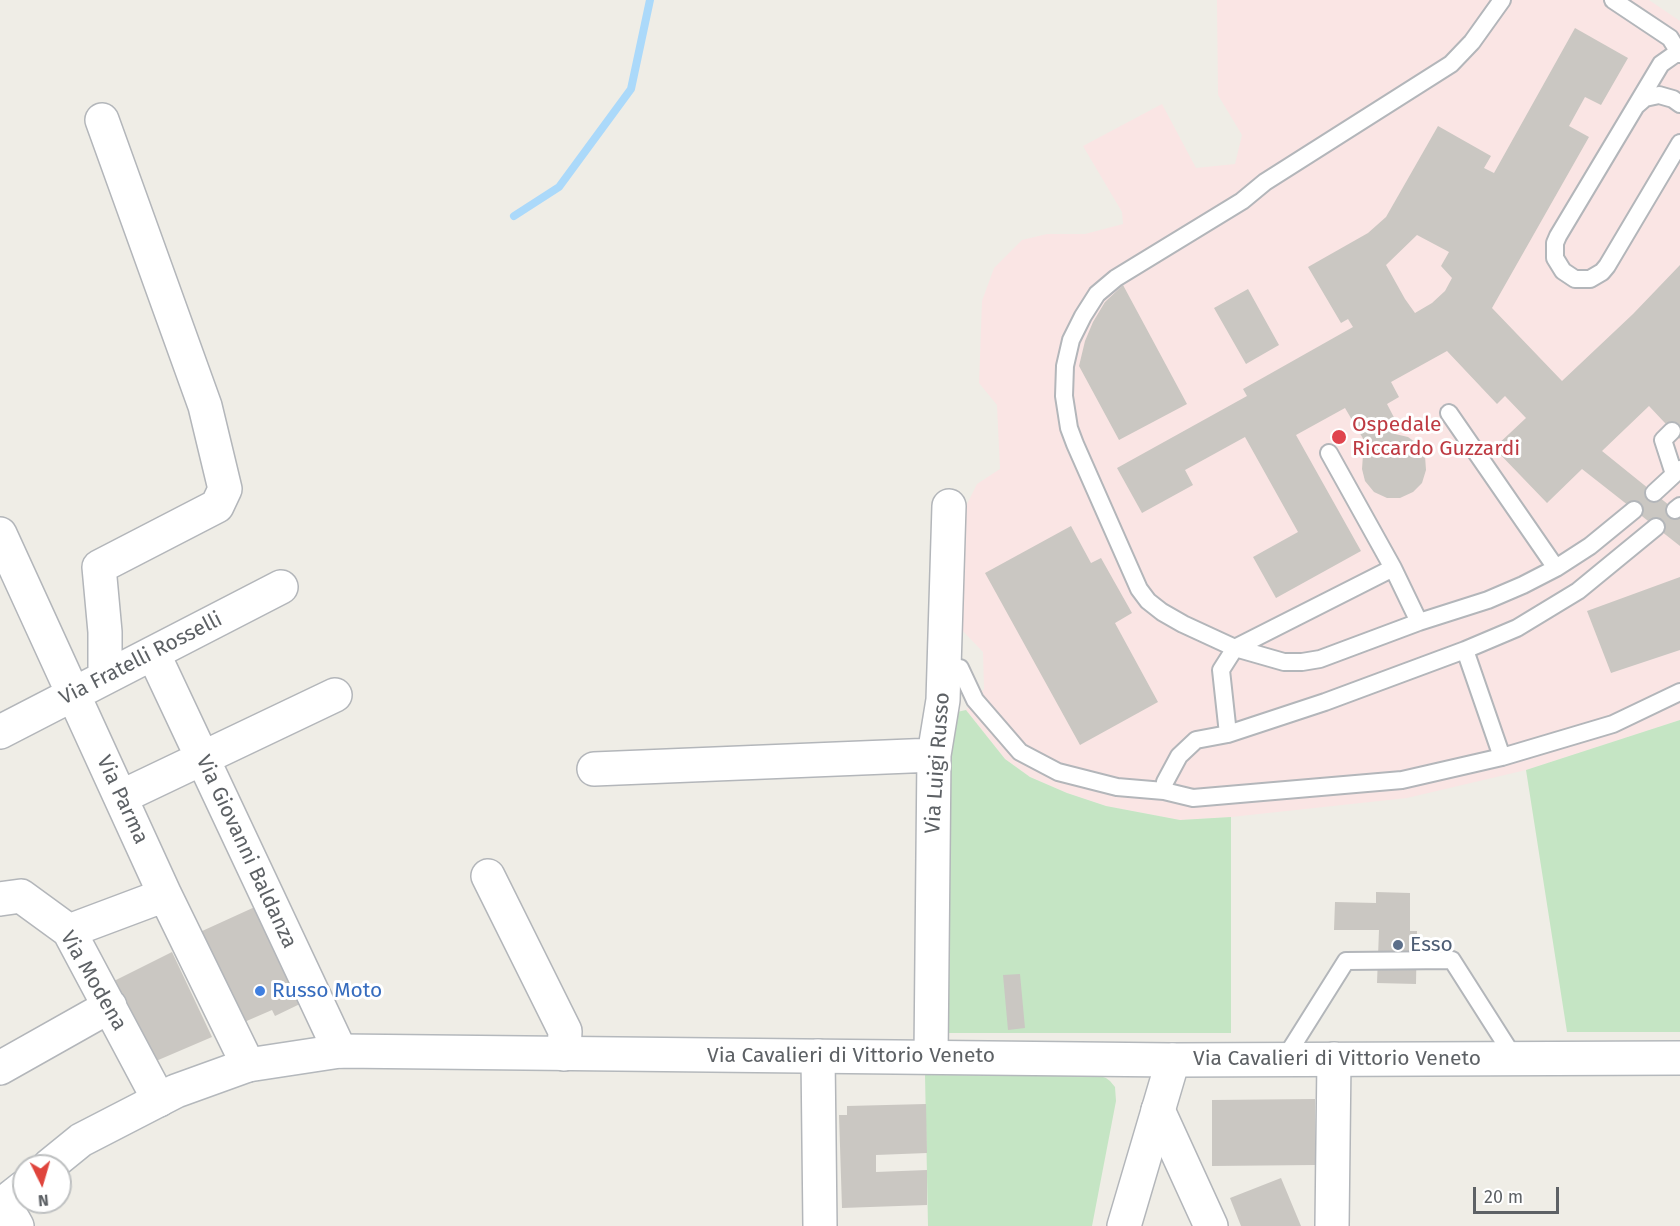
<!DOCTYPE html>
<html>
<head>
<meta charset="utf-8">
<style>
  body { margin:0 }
  #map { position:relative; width:1680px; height:1226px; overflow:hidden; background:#efede6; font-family:"Fira Sans",sans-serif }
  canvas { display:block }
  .north { position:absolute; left:12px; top:1154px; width:60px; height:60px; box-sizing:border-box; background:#fff; border:2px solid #bec0c1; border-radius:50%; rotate:175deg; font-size:16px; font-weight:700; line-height:24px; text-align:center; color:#5d6165 }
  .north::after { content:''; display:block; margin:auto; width:21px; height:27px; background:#df443c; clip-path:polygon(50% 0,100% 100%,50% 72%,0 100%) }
  .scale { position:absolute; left:1473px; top:1187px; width:86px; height:27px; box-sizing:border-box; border:3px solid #5d6165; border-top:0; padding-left:8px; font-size:18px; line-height:21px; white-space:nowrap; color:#5d6165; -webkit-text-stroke:4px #fff; paint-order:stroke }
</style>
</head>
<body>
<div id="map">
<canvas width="1680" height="1226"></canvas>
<div class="north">N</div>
<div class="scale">20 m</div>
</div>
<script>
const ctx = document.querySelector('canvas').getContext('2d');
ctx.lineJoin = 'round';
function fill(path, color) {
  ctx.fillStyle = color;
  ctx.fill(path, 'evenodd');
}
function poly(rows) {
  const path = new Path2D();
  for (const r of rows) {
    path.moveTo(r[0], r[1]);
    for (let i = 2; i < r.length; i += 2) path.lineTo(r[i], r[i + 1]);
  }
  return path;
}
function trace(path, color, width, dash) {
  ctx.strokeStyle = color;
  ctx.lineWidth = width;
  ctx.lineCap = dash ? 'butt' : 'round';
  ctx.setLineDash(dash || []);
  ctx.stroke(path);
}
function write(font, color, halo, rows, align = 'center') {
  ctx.font = font + ' "Fira Sans",sans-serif';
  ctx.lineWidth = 6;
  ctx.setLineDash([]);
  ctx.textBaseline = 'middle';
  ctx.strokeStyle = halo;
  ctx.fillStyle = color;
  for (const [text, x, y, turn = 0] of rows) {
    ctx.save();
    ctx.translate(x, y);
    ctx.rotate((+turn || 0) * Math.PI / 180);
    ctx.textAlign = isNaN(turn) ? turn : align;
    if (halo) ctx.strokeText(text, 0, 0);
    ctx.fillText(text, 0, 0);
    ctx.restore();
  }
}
fill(poly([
  [1217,0,1649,0,1680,21,1680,720,1526,770,1407,798,1231,817,1180,820,1106,806,1067,793,1030,777,1005,759,966,710,984,689,983,652,960,628,961,524,967,504,977,484,1000,469,997,405,979,383,982,301,994,268,1022,240,1047,234,1085,234,1123,224,1122,212,1083,146,1162,104,1196,168,1235,164,1242,135,1218,95]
]), '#fae5e4');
fill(poly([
  [966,710,1005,759,1030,777,1067,793,1106,806,1180,820,1231,817,1231,1033,946,1033,950,761,957,712],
  [1680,720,1680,1032,1567,1032,1526,770],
  [925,1075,1100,1076,1106,1078,1110,1081,1115,1087,1116,1101,1092,1226,928,1226]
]), '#c5e5c4');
trace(poly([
  [514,216,559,187,631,89,650,0]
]), '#abd9fa', 8);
fill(poly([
  [1575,28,1628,58,1601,105,1585,97,1569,126,1589,137,1492,308,1562,381,1633,314,1680,265,1680,439,1649,406,1602,451,1680,514,1680,546,1582,469,1547,503,1494,448,1526,418,1505,396,1497,404,1447,351,1391,382,1399,397,1387,404,1401,431,1395,434,1408,437,1419,445,1425,456,1426,470,1422,483,1413,492,1400,498,1387,498,1374,492,1365,481,1362,469,1363,455,1368,447,1345,408,1296,435,1361,551,1276,598,1253,557,1298,532,1245,437,1185,470,1193,485,1142,513,1117,468,1247,396,1243,389,1353,327,1348,319,1341,323,1308,267,1368,233,1386,217,1438,126,1491,156,1484,168,1494,173],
  [1417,235,1449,252,1441,266,1452,278,1445,291,1432,303,1415,313,1405,299,1386,265],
  [1123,285,1187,404,1119,440,1079,366,1085,341,1093,322,1105,302],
  [1248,289,1279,345,1246,364,1214,308],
  [1071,526,1091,563,1101,558,1132,613,1115,623,1158,702,1080,745,985,573],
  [1680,577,1680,650,1611,673,1587,611],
  [1376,892,1410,893,1410,931,1417,931,1416,984,1377,983,1379,930,1334,930,1335,902,1376,903],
  [257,906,302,1003,275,1016,272,1010,242,1023,200,932],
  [172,952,212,1037,149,1064,112,982],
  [1020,974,1025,1028,1008,1030,1003,975],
  [1315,1099,1315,1165,1212,1166,1212,1100],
  [926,1104,927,1153,876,1155,876,1172,927,1170,927,1205,842,1208,839,1115,847,1115,847,1106],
  [1281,1178,1301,1226,1241,1226,1230,1198]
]), '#cac7c2');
const service = poly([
  [1613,0,1670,38,1680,54],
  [1678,52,1661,64,1558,236,1555,243,1555,258,1563,271,1575,279,1590,279,1602,272,1607,266,1680,143],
  [1637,105,1645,98,1659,95,1673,99,1680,104],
  [1449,413,1556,568],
  [1672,431,1663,440,1674,474],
  [1329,453,1393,568,1419,622],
  [1654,493,1680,469],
  [1675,510,1680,506],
  [1235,648,1284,662,1302,662,1320,659,1419,622,1488,600,1523,585,1556,568,1590,546,1634,510],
  [1235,648,1393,568],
  [1465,650,1502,757],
  [944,665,960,668,975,700,1020,752,1058,772,1117,787,1164,791,1193,798,1402,780,1502,757,1613,724,1680,692],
  [1228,734,1221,670,1235,648,1183,624,1162,612,1148,601,1139,589,1075,444,1069,428,1064,396,1065,366,1071,340,1083,316,1097,294,1116,278,1242,201,1265,182,1451,64,1472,42,1502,0],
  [1164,791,1165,782,1179,756,1196,740,1228,734,1325,702,1465,650,1517,628,1578,591,1656,527],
  [1285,1058,1346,961,1452,960,1515,1059]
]);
const minor = poly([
  [102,120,205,406,225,489,217,506,99,567,105,632,105,677],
  [0,534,165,895,248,1065],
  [153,653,340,1051],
  [0,732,281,587],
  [594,769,934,755],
  [121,797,335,695],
  [488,876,565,1031,564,1054],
  [0,899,21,896,69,931,159,1100],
  [69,931,165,895],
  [818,1056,820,1226],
  [931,1056,934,755,943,700,949,506],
  [0,1068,110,1006],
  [1158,1110,1211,1226],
  [4,1203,17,1226],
  [1332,1226,1334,1059]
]);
const tertiary = poly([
  [1124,1226,1173,1060]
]);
const secondary = poly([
  [49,1166,81,1140,176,1091,248,1065,340,1051,1173,1060,1680,1058],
  [0,1206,24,1187]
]);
trace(service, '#b3b6ba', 20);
trace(minor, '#b3b6ba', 36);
trace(tertiary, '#b3b6ba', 36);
trace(secondary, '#b4b8bc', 36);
trace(service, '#fff', 16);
trace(minor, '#fff', 33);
trace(tertiary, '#fff', 33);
trace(secondary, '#fff', 33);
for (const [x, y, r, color] of [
  [1339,437,8,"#e0444e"],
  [1398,945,6,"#5c6f8a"],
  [260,991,6,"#3f7fe0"]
]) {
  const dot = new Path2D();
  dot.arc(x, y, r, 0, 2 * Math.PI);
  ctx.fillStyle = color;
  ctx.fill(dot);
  trace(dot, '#fff', 2);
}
write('21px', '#be3a42', '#fff', [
  ["Ospedale",1352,425],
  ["Riccardo Guzzardi",1352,449]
], 'left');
write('21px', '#5d6165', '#fff', [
  ["Via Fratelli Rosselli",141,659,-27],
  ["Via Luigi Russo",938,763,-86],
  ["Via Parma",122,800,65],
  ["Via Giovanni Baldanza",246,852,65],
  ["Via Modena",93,981,60],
  ["Via Cavalieri di Vittorio Veneto",851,1056],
  ["Via Cavalieri di Vittorio Veneto",1337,1059]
]);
write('21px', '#4e5e75', '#fff', [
  ["Esso",1410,945]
], 'left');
write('21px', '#366cbe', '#fff', [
  ["Russo Moto",272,991]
], 'left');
</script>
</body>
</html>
